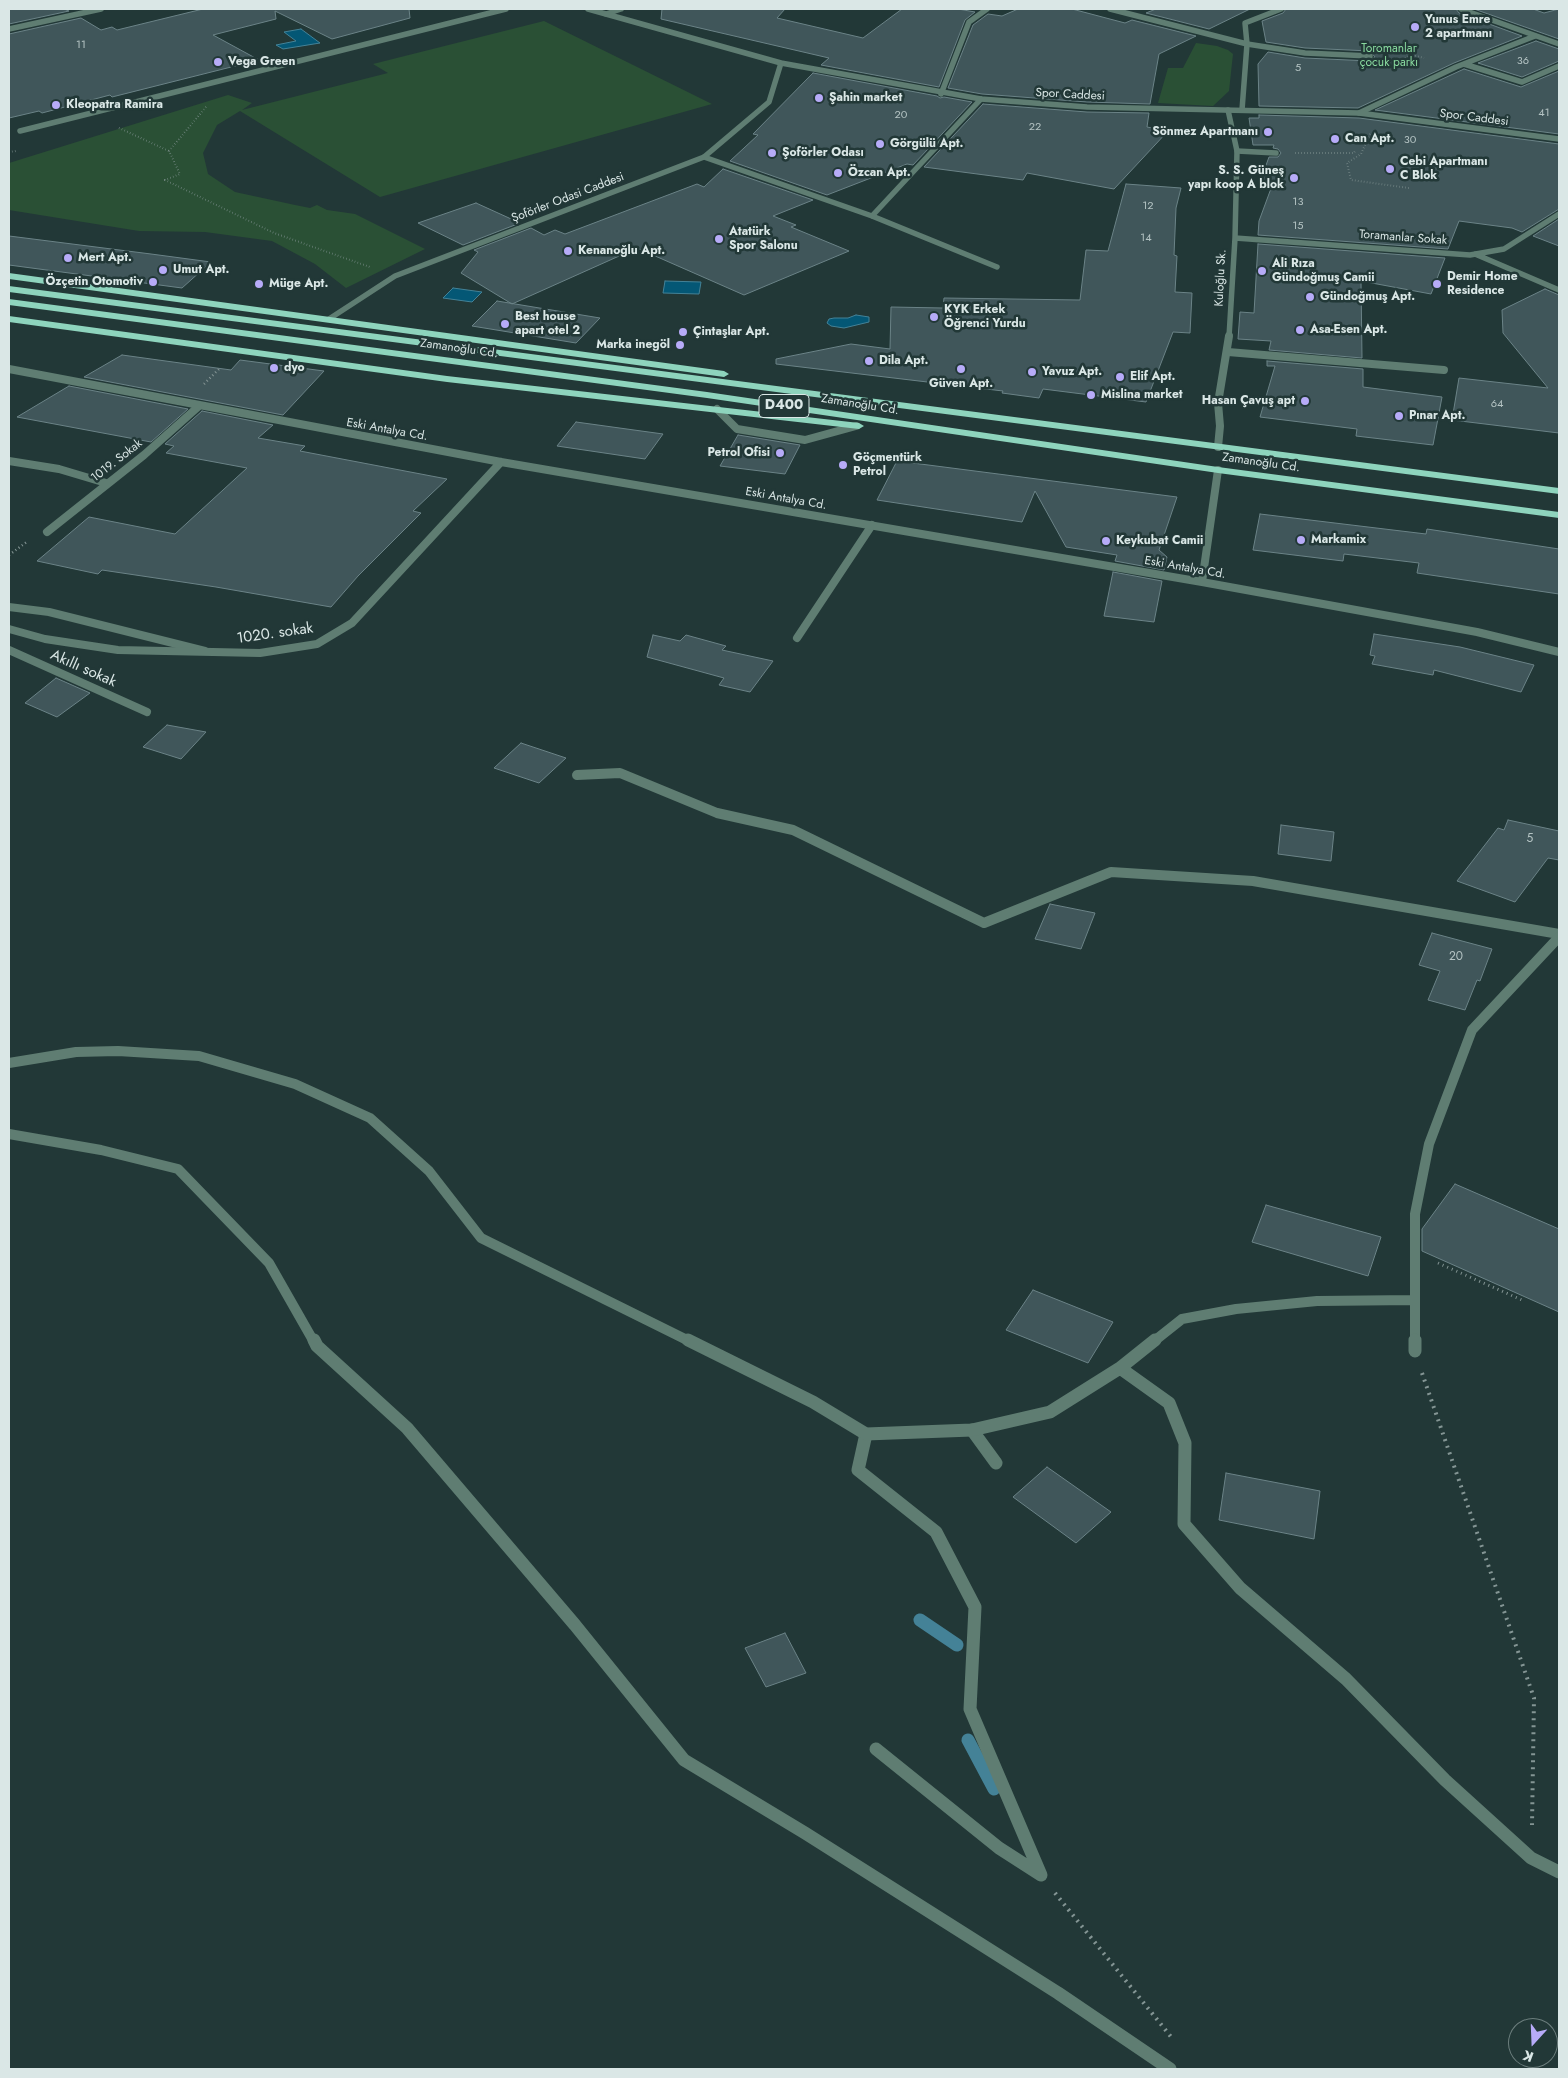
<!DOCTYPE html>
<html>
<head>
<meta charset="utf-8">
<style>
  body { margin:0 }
  #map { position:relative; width:1568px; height:2078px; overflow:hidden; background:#223837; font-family:Jost,sans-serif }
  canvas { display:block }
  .frame { position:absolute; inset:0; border:10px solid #dae7e6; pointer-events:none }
  .north { position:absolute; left:1508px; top:2018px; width:50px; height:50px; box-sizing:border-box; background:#223837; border:1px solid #6c7e7d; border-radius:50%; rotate:200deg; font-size:14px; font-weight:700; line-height:20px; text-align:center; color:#dae7e6 }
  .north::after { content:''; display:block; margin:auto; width:18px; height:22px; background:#b7abf8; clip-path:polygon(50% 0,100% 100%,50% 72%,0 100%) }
</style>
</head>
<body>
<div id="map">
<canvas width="1568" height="2078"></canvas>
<div class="frame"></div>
<div class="north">K</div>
</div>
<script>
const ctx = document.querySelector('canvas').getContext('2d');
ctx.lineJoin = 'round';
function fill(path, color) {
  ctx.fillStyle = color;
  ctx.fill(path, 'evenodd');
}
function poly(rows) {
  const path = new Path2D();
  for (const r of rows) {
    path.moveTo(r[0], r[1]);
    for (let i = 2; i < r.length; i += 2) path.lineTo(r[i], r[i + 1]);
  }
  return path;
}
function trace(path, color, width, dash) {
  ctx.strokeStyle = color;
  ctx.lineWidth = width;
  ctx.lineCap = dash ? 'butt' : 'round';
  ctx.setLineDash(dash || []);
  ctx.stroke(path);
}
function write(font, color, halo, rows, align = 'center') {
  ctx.font = font + ' Jost,sans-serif';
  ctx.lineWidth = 5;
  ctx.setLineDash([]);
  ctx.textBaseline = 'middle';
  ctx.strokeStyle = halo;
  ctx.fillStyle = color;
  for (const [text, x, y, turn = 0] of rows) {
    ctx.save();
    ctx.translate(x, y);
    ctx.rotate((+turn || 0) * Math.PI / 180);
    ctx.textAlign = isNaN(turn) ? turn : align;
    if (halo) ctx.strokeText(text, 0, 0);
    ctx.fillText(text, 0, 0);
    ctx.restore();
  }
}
fill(poly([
  [544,21,712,104,380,197,240,111,217,125,203,153,208,174,235,192,295,205,310,208,317,205,327,210,355,214,425,249,346,288,315,264,272,241,205,232,139,231,9,210,9,163,228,95,252,103,242,110,388,73,373,64],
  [1196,43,1217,46,1228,50,1233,54,1229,91,1213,106,1158,103,1168,68,1183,68]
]), '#2a5035');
const water = poly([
  [301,29,320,43,283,49,276,45,296,41,284,32,301,29],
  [665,281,701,282,699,294,663,293,665,281],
  [453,288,482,292,472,302,443,298,453,288],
  [856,315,869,317,869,322,844,328,831,326,827,323,829,319,834,318,848,318,856,315]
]);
fill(water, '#045775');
trace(water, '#448297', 1);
trace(poly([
  [920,1620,957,1645],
  [968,1740,994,1789]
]), '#448297', 13);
const building = poly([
  [9,9,64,9,69,11,9,24,9,9],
  [203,9,409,9,410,18,332,39,275,11,276,19,213,35,259,60,112,97,110,95,42,113,39,111,9,118,9,34,81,18,101,30,112,27,117,30,203,9],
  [662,9,785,9,777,18,863,38,902,9,958,9,975,12,965,20,939,87,821,65,829,58,661,19,662,9],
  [1018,9,1072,9,1125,23,1132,20,1196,36,1159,54,1150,104,1087,102,982,94,948,88,973,25,988,14,1002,16,1018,9],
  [1156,9,1250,9,1209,29,1146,13,1156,9],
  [1286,9,1456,9,1459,13,1522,36,1454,63,1358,108,1259,106,1258,64,1268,52,1305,58,1370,61,1375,57,1370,51,1305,48,1266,42,1262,21,1283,13,1286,9],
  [1474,9,1533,9,1544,13,1559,9,1559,39,1474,9],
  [1536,41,1559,49,1559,61,1522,77,1478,63,1536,41],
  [1464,69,1521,87,1559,71,1559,134,1375,110,1464,69],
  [813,73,937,96,940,98,944,97,972,102,913,165,907,164,827,195,730,161,758,135,753,134,813,73],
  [983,104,1087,112,1149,113,1147,127,1168,131,1114,189,1027,173,1023,180,924,167,983,104],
  [1259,115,1359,118,1559,144,1559,209,1522,232,1512,228,1459,221,1448,249,1258,235,1259,221,1273,183,1260,182,1269,157,1278,157,1281,153,1278,149,1273,148,1274,145,1253,145,1249,118,1259,118,1259,115],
  [723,169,813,200,773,216,796,225,791,227,849,251,744,295,637,248,512,304,461,273,478,252,474,250,531,228,544,235,555,230,565,234,697,184,704,187,723,169],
  [1126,184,1181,188,1176,208,1174,255,1177,256,1175,292,1192,293,1190,333,1173,332,1146,402,1043,389,1039,398,1002,393,1003,391,776,364,776,359,851,344,890,349,891,307,943,308,944,298,1080,300,1086,250,1108,251,1126,184],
  [476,203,520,223,463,245,418,223,476,203],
  [1559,219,1559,246,1533,236,1559,219],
  [9,236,151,254,211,262,182,288,9,265,9,236],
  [1258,244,1445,258,1431,294,1361,281,1362,358,1269,350,1271,341,1238,339,1240,312,1254,313,1258,244],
  [1545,289,1559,295,1559,433,1452,420,1459,378,1548,388,1503,333,1502,310,1545,289],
  [497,301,600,318,576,343,472,326,497,301],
  [122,355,231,370,240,360,324,371,283,415,84,377,122,355],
  [1267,361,1363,369,1363,387,1442,397,1433,445,1356,436,1357,429,1260,417,1275,366,1267,366,1267,361],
  [69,386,188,409,151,442,17,417,69,386],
  [202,411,273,425,258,438,305,446,300,451,447,479,413,511,421,513,358,576,331,607,216,587,102,570,98,574,37,561,89,517,175,534,247,468,166,453,174,446,165,444,202,411],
  [576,422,663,434,645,459,557,446,576,422],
  [738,435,800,445,785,474,720,466,738,435],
  [897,461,1177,497,1159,550,1167,557,1164,570,1115,561,1117,555,1066,547,1035,491,1022,522,877,500,897,461],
  [1260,514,1426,534,1427,529,1559,549,1559,594,1417,573,1419,563,1344,554,1343,561,1253,550,1260,514],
  [1113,572,1162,581,1154,622,1104,616,1113,572],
  [1374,634,1460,647,1534,665,1521,692,1434,670,1433,675,1372,664,1375,656,1370,655,1374,634],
  [653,635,680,641,686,635,726,646,722,650,773,661,750,692,719,685,724,678,647,657,653,635],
  [56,678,90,693,57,717,25,703,56,678],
  [167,725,206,732,181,759,143,747,167,725],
  [521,743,566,758,539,783,494,768,521,743],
  [1508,820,1559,831,1559,860,1548,858,1515,902,1457,881,1498,828,1504,830,1508,820],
  [1281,825,1334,832,1331,861,1278,854,1281,825],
  [1050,904,1095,913,1081,949,1035,939,1050,904],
  [1432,933,1492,949,1480,981,1477,980,1465,1010,1428,1000,1440,971,1419,965,1432,933],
  [1455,1184,1559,1229,1559,1312,1422,1251,1422,1229,1455,1184],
  [1266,1205,1381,1237,1368,1276,1252,1242,1266,1205],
  [1033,1290,1113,1322,1088,1363,1006,1330,1033,1290],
  [1047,1467,1111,1512,1076,1543,1013,1497,1047,1467],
  [1226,1473,1320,1491,1314,1539,1219,1520,1226,1473],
  [785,1633,806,1673,766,1687,745,1648,785,1633]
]);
fill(building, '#40565a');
trace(building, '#6b8387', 1);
trace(poly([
  [1389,49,1424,58],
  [1390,60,1408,66],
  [1397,62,1412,55],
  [206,107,169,151,180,174,165,180,274,233,370,267],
  [119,128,169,151],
  [1370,134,1361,154,1347,163,1351,180,1409,188],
  [9,152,16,151],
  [1295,153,1354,153,1355,151]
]), '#849594', 2, [0.5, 2.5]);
trace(poly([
  [204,384,219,369],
  [9,555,28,541]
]), '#849594', 2.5, [1, 3]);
trace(poly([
  [1438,1263,1522,1300]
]), '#849594', 3, [1, 4]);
trace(poly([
  [1422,1373,1534,1698,1532,1825],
  [1055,1893,1172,2038]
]), '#849594', 4, [2, 5]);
trace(poly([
  [1247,44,1305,53,1370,56],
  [1464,64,1522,82,1559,66],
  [1359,113,1456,67,1535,36],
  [1237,151,1276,153]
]), '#5f7d72', 5.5);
trace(poly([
  [1228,352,1444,370],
  [717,409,737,429,805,440,856,426],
  [9,607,49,612,205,651],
  [797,638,872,525],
  [597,774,623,774]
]), '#5f7d72', 8);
trace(poly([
  [577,775,620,773,717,813,793,830,984,923,1111,872,1253,881,1559,934]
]), '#5f7d72', 10);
trace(poly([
  [972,1430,996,1463],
  [866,1434,858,1470,936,1532,975,1607,970,1709,1041,1875,999,1848,876,1749]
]), '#5f7d72', 13);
trace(poly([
  [1110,9,1247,44],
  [1461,9,1559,44],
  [606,14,621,9],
  [941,94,969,22,987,9],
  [1228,110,1237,151,1235,238,1229,337],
  [1242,110,1247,44,1245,23,1281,9],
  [20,131,506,9],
  [704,157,872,216,997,267],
  [872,216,981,99],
  [1235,238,1470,255,1504,249,1559,214],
  [1475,254,1559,290]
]), '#5f7d72', 5.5);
trace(poly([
  [9,369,501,462,1202,582,1477,632,1559,652],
  [1218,447,1220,426,1218,403,1229,336],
  [9,461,59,469,106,483],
  [47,532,144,455,199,406],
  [1202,582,1218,470],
  [9,629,45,639,118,650,260,653,317,644,352,623,501,462],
  [9,650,147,712]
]), '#5f7d72', 8);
trace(poly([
  [9,1063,76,1052,118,1051,199,1056,295,1084,370,1118,429,1171,481,1238,691,1342],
  [9,1134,101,1150,178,1169,269,1263,314,1342],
  [1153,1342,1182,1319,1236,1309,1317,1301,1414,1300],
  [1415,1342,1415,1214,1429,1144,1472,1030,1559,937]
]), '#5f7d72', 10);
trace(poly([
  [314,1340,317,1346,407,1428,575,1625,684,1760,805,1833,1058,1993,1170,2069],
  [688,1340,813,1402,866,1434,972,1430,1050,1412,1120,1368,1155,1340],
  [1415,1340,1415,1351],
  [1120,1368,1169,1403,1185,1443,1184,1524,1240,1588,1346,1679,1445,1780,1531,1858,1559,1872]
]), '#5f7d72', 13);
trace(poly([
  [588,9,781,63,981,99,1087,107,1359,113,1559,139],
  [9,29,101,9],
  [329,319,395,276,704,157,769,102,781,63]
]), '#5f7d72', 5.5);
fill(poly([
  [9,273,724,371,729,374,724,377,9,279,9,273],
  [9,286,1559,488,1559,494,9,292,9,286],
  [9,299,707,392,1218,467,1559,512,1559,518,1218,473,707,398,9,305,9,299],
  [9,316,447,376,859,423,864,426,859,429,447,382,9,322,9,316]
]), '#8ed4bd');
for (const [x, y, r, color] of [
  [1415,27,5,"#b7abf8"],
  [218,62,5,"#b7abf8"],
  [819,98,5,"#b7abf8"],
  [56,105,5,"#b7abf8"],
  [1268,132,5,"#b7abf8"],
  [1335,139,5,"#b7abf8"],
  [880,144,5,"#b7abf8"],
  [772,153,5,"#b7abf8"],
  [1390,169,5,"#b7abf8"],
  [838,173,5,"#b7abf8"],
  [1294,178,5,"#b7abf8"],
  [719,239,5,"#b7abf8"],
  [568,251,5,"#b7abf8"],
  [68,258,5,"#b7abf8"],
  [163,270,5,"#b7abf8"],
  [1262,271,5,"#b7abf8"],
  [153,282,5,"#b7abf8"],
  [259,284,5,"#b7abf8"],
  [1437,284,5,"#b7abf8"],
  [1310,297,5,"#b7abf8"],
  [934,317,5,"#b7abf8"],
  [505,324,5,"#b7abf8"],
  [1300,330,5,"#b7abf8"],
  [683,332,5,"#b7abf8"],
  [680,345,5,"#b7abf8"],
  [869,361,5,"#b7abf8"],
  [274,368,5,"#b7abf8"],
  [961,369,5,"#b7abf8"],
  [1032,372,5,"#b7abf8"],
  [1120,377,5,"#b7abf8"],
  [1091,395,5,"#b7abf8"],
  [1305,401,5,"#b7abf8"],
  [1399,416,5,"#b7abf8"],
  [780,453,5,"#b7abf8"],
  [843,465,5,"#b7abf8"],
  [1301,540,5,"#b7abf8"],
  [1106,541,5,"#b7abf8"]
]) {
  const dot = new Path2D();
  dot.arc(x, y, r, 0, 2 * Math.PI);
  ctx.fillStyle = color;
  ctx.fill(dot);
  trace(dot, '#223837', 2);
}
write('11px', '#b4c3c3', null, [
  ["11",81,45],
  ["36",1523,61],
  ["5",1298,68],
  ["41",1544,113],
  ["20",901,115],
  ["22",1035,127],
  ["30",1410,140],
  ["13",1298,202],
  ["12",1148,206],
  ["15",1298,226],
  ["14",1146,238],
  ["64",1497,404]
]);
write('bold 12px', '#dae7e6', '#223837', [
  ["Yunus Emre",1425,20],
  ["2 apartmanı",1425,34],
  ["Vega Green",228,62],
  ["Şahin market",829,98],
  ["Kleopatra Ramira",66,105],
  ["Sönmez Apartmanı",1258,132,"right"],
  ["Can Apt.",1345,139],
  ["Görgülü Apt.",890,144],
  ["Şoförler Odası",782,153],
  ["Cebi Apartmanı",1400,162],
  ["C Blok",1400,176],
  ["S. S. Güneş",1284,171,"right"],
  ["yapı koop A blok",1284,185,"right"],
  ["Özcan Apt.",848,173],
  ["Atatürk",729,232],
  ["Spor Salonu",729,246],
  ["Kenanoğlu Apt.",578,251],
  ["Mert Apt.",78,258],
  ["Ali Rıza",1272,264],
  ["Gündoğmuş Camii",1272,278],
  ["Umut Apt.",173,270],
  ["Demir Home",1447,277],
  ["Residence",1447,291],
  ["Özçetin Otomotiv",143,282,"right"],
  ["Müge Apt.",269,284],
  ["Gündoğmuş Apt.",1320,297],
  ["KYK Erkek",944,310],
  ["Öğrenci Yurdu",944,324],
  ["Best house",515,317],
  ["apart otel 2",515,331],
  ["Asa-Esen Apt.",1310,330],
  ["Çintaşlar Apt.",693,332],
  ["Marka inegöl",670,345,"right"],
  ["Dila Apt.",879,361],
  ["dyo",284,368],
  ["Yavuz Apt.",1042,372],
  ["Elif Apt.",1130,377],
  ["Güven Apt.",961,384,"center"],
  ["Mislina market",1101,395],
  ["Hasan Çavuş apt",1295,401,"right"],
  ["Pınar Apt.",1409,416],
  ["Petrol Ofisi",770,453,"right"],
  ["Göçmentürk",853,458],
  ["Petrol",853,472],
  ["Markamix",1311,540],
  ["Keykubat Camii",1116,541]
], 'left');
write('12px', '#89da9f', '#223837', [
  ["Toromanlar",1389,49],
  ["çocuk parkı",1389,63]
]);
write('12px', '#dae7e6', '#223837', [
  ["Spor Caddesi",1070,95,3],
  ["Spor Caddesi",1474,118,7],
  ["Şoförler Odasi Caddesi",568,198,-21],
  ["Toramanlar Sokak",1403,238,4],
  ["Kuloğlu Sk.",1221,278,-87],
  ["Zamanoğlu Cd.",459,349,8],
  ["Zamanoğlu Cd.",860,405,9],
  ["Eski Antalya Cd.",387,430,10],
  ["1019. Sokak",117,461,-38],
  ["Zamanoğlu Cd.",1261,463,8],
  ["Eski Antalya Cd.",786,499,10],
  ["Eski Antalya Cd.",1185,568,10]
]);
write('12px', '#b4c3c3', null, [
  ["5",1530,839],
  ["20",1456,957]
]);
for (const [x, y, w] of [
  [784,406,50]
]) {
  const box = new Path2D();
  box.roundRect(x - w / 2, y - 11.5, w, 23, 4);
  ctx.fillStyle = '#223837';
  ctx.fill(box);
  trace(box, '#dae7e6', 1);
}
write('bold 14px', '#dae7e6', null, [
  ["D400",784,406]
]);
write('15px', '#dae7e6', '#223837', [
  ["1020. sokak",275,634,-8],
  ["Akıllı sokak",83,669,24]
]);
</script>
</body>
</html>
